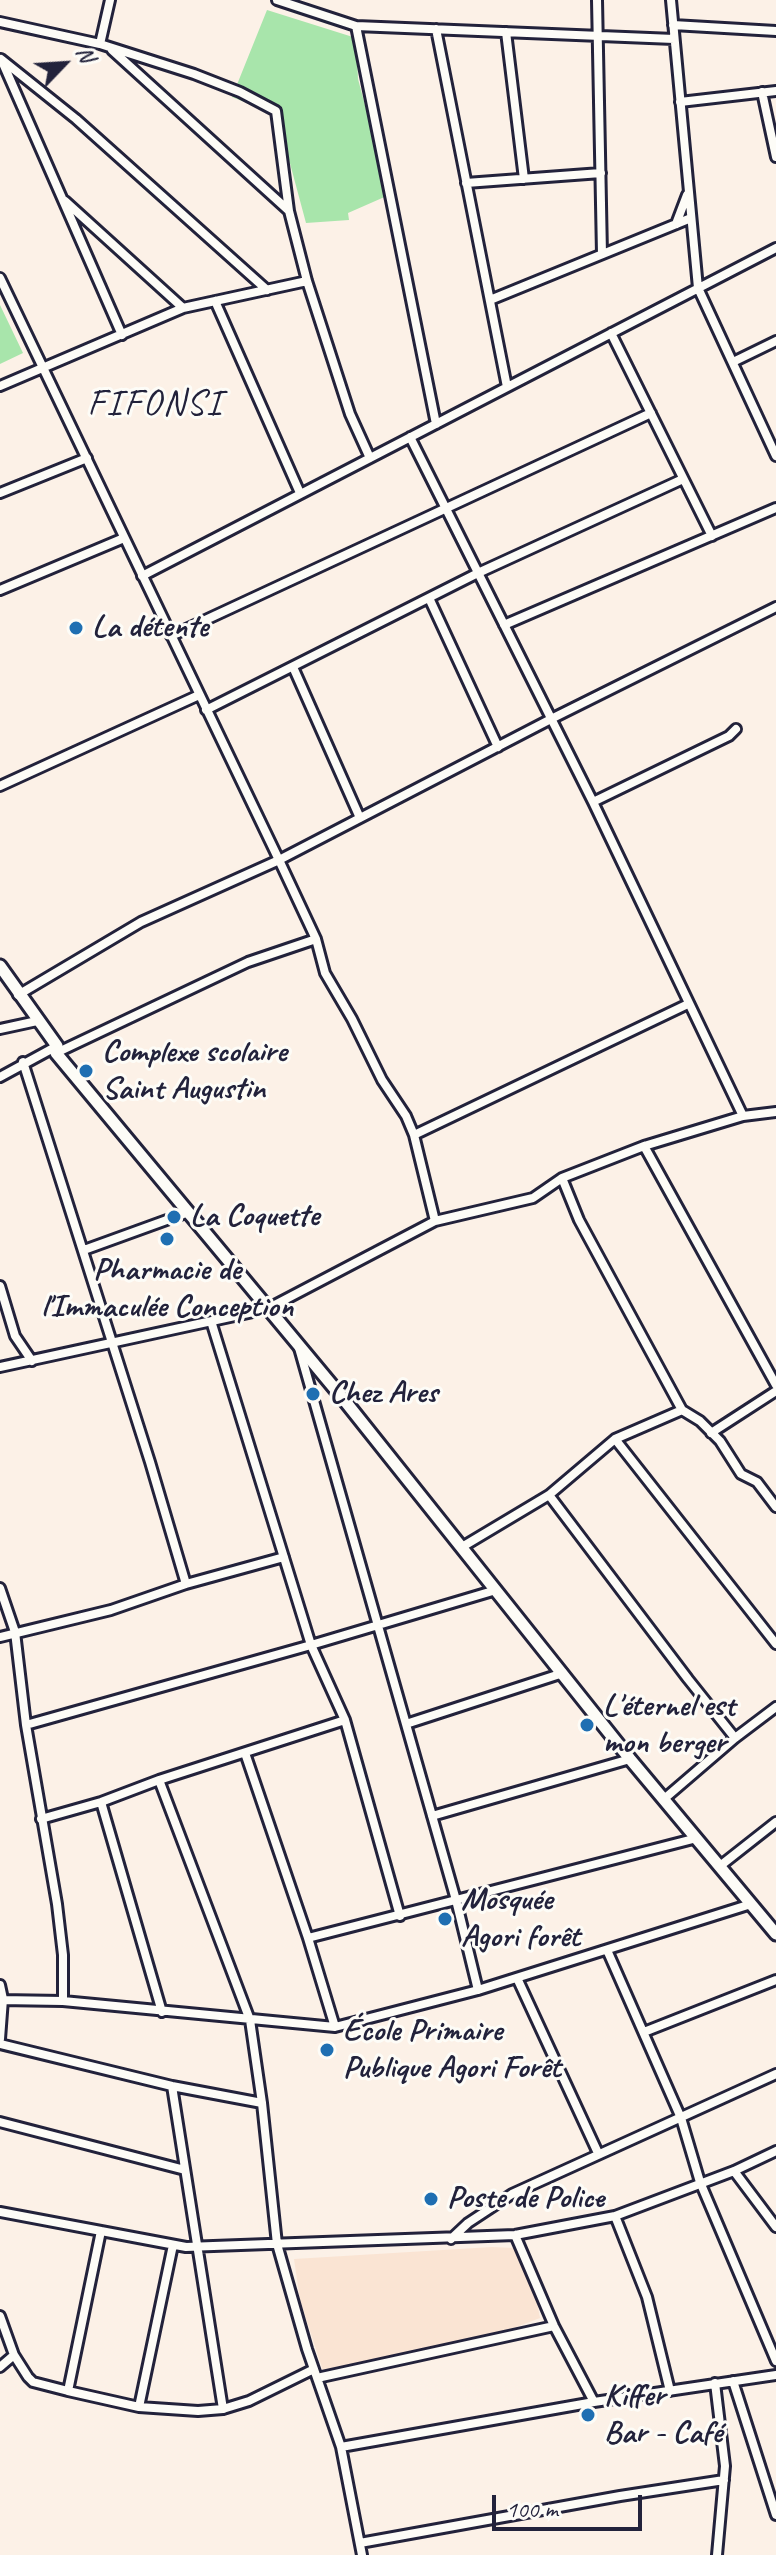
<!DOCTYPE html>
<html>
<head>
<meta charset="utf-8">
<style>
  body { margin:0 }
  #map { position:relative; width:776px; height:2555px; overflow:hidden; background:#fcf1e7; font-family:Caveat,sans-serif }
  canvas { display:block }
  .north { position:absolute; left:24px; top:24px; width:80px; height:80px; -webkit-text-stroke:6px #fdfcf7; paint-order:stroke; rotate:65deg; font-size:22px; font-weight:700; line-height:32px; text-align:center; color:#22223b }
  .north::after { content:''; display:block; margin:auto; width:28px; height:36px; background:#22223b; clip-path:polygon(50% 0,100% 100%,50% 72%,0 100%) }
  .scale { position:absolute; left:492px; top:2495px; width:150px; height:36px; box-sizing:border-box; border:4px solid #22223b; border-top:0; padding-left:10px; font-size:24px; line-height:28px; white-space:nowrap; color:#22223b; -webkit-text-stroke:6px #fdfcf7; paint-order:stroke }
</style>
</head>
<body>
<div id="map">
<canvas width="776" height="2555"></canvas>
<div class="north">N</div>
<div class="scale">100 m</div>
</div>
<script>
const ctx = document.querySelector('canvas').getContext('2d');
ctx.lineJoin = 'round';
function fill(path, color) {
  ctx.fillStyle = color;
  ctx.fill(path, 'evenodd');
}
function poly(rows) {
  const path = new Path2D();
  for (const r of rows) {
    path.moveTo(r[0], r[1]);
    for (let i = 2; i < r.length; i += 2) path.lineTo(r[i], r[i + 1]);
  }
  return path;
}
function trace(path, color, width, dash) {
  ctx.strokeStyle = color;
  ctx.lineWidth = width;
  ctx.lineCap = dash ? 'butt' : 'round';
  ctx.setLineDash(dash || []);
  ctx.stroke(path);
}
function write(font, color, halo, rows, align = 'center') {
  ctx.font = font + ' Caveat,sans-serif';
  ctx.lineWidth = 6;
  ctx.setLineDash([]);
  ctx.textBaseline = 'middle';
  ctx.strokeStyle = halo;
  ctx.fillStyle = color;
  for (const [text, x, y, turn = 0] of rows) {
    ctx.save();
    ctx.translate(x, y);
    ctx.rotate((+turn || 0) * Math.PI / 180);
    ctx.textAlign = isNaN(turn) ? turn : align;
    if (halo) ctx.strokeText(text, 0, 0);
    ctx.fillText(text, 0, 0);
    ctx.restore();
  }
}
fill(poly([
  [492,2247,514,2248,519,2255,537,2303,540,2318,503,2332,323,2371,300,2300,294,2259]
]), '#fae4d3');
fill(poly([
  [267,10,356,38,358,79,389,195,348,213,349,220,306,223,277,115,232,97],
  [0,305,23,353,0,364]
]), '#a8e5ab');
const street = poly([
  [277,0,356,26,674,39],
  [597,0,602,254],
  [671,0,698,288,776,456],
  [0,22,100,44,194,74,240,92,276,111,289,211,307,281,350,414,370,458],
  [673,25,776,31],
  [356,26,436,424],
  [436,29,507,387],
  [506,32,524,179],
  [100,44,110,0],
  [112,50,288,210],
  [1,59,76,119,267,290],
  [2,61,122,335],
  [762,92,776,157],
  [680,102,776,91],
  [466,183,601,173],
  [65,201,183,308],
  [676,224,687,195],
  [0,278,279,860,316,939,325,973,352,1019,382,1080,406,1116,414,1135,435,1221],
  [490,300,691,218],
  [215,301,300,493],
  [611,333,712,536],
  [733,362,776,341],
  [0,386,183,308,307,281],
  [410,437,593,802,743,1116],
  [0,493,87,458],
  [142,576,776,248],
  [0,590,124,538],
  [429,598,498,747],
  [504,625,776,508],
  [171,636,651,413],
  [293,667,360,818],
  [206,710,478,573,683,479],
  [0,786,199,695],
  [593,802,729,736,736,729],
  [18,995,141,922,279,860,551,719,776,607],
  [0,1029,37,1021],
  [56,1053,248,962,316,939],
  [23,1062,150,1462,186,1584],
  [0,1077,57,1046],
  [414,1135,688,1004],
  [644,1146,776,1385],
  [562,1178,579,1220,682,1410,700,1421,720,1441,741,1474,757,1482,776,1507],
  [84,1250,186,1213],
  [0,1286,15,1336,32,1361],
  [211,1321,311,1645,345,1720,400,1916],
  [299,1348,456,1900,478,1990],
  [0,1367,267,1309,435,1221,533,1198,562,1178,644,1146,743,1116,776,1112],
  [711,1433,776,1391],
  [615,1439,776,1644],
  [549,1495,688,1679,735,1738],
  [462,1547,549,1495,615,1439,682,1410],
  [0,1588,15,1632,26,1725,57,1904,63,1955,63,2001],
  [0,1637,111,1610,186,1584,284,1557],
  [406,1724,563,1673],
  [26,1725,311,1645,496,1590],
  [245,1753,308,1938,335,2027],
  [159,1780,250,2020,262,2103,277,2244,307,2349,341,2447,362,2555],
  [664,1799,735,1738,776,1707],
  [101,1802,162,2012],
  [432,1816,630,1759],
  [41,1819,101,1802,159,1780,345,1720],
  [720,1866,776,1822],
  [308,1938,697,1838],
  [607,1950,681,2118,700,2182,776,2361],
  [517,1978,598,2153],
  [0,1985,3,1999,0,2039],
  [0,2000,63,2001,335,2027,478,1990,751,1904],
  [644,2032,776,1980],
  [0,2044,172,2086,262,2103],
  [172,2086,223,2409],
  [0,2122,185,2170],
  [734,2171,776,2227],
  [0,2212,186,2247,515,2235,615,2216,734,2171,776,2151],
  [615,2216,647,2297,670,2391],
  [515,2235,554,2326,594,2402,776,2375],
  [451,2239,468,2223,512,2194,776,2074],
  [0,2316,14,2355,28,2377,33,2382,68,2391,101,2231],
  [0,2367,14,2355],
  [317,2378,554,2326],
  [733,2381,776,2515],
  [715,2383,725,2466,717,2555],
  [68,2391,139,2407,198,2411,223,2409,249,2401,314,2369],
  [139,2407,173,2245],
  [341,2447,594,2402],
  [360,2543,620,2496,724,2480]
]);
const secondary = poly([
  [0,966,57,1046,56,1053,345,1401,630,1759,776,1934]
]);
trace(street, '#22223b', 14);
trace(secondary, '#22223b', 17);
trace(street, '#fdfcf7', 8);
trace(secondary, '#fdfcf7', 11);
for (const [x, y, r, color] of [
  [76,628,8,"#1f6fb2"],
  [86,1071,8,"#1f6fb2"],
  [174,1217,8,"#1f6fb2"],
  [167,1239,8,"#1f6fb2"],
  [313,1394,8,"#1f6fb2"],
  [587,1725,8,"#1f6fb2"],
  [445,1919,8,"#1f6fb2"],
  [327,2050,8,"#1f6fb2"],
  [431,2199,8,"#1f6fb2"],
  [588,2415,8,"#1f6fb2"]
]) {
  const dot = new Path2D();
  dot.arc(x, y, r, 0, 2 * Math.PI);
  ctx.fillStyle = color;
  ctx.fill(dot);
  trace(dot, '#fdfcf7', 3);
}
write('bold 32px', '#22223b', '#fdfcf7', [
  ["La détente",92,628],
  ["Complexe scolaire",102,1053],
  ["Saint Augustin",102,1090],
  ["La Coquette",190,1217],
  ["Pharmacie de",167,1271,"center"],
  ["l'Immaculée Conception",167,1308,"center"],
  ["Chez Ares",329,1394],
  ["L'éternel est",603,1707],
  ["mon berger",603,1744],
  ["Mosquée",461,1901],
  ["Agori forêt",461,1938],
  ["École Primaire",343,2032],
  ["Publique Agori Forêt",343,2069],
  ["Poste de Police",447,2199],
  ["Kiffer",604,2397],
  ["Bar - Café",604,2434]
], 'left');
ctx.letterSpacing = '2px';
write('36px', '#22223b', '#fdfcf7', [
  ["FIFONSI",155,405]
]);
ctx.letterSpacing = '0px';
</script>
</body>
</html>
